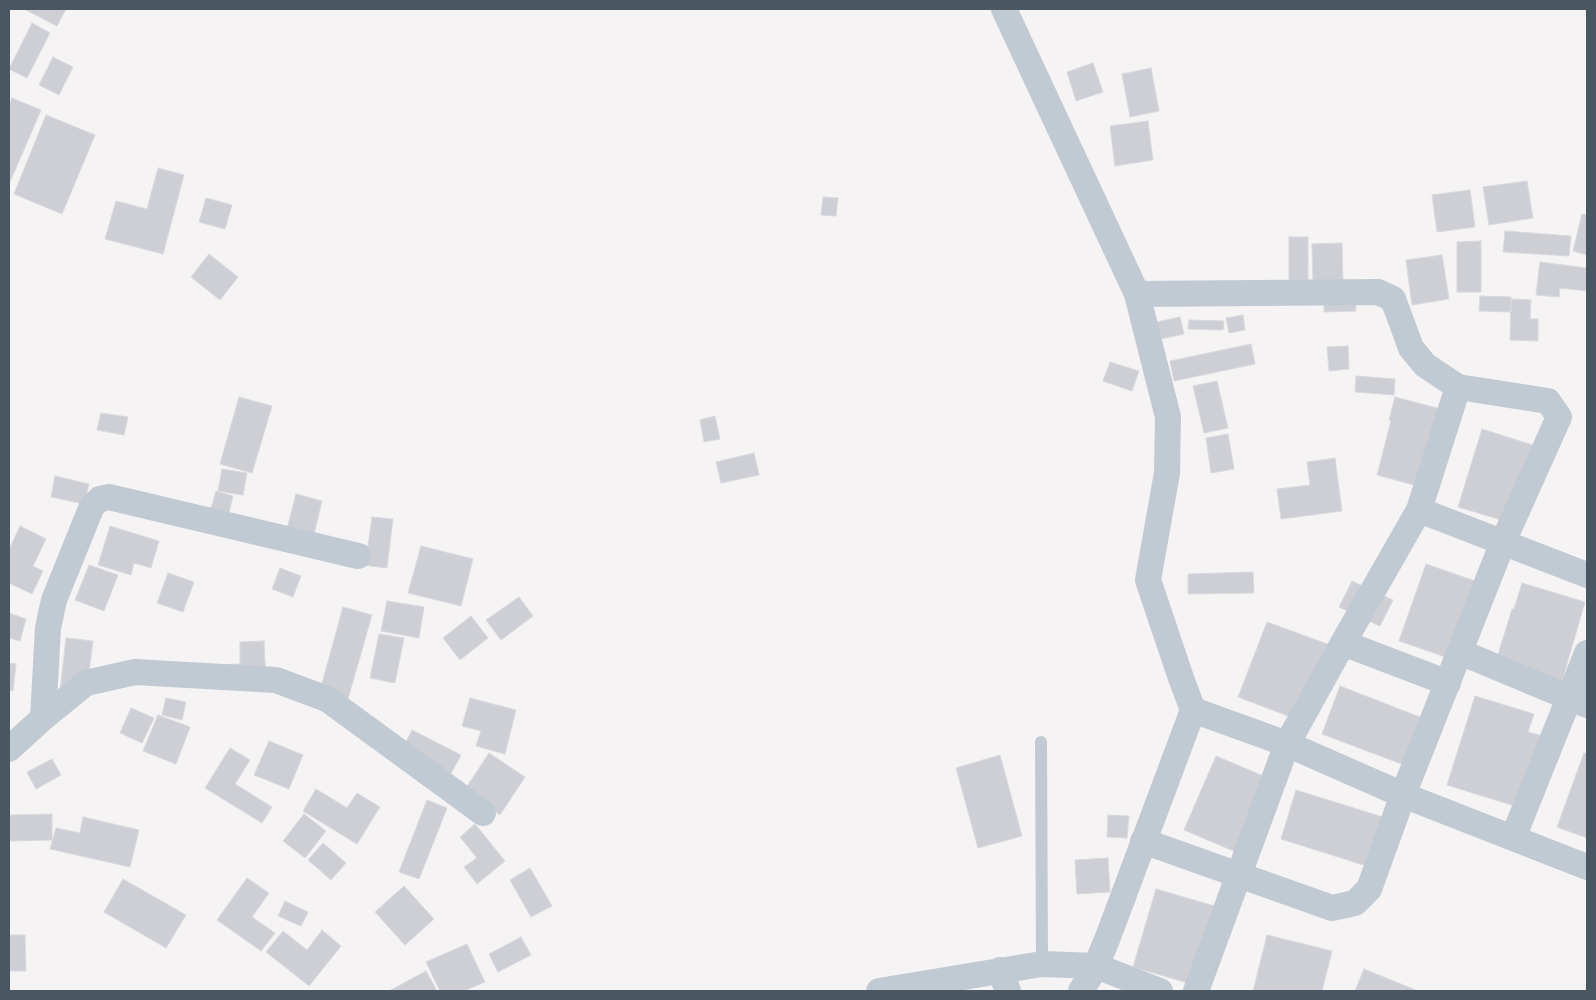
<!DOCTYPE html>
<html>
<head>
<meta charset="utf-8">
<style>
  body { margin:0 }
  #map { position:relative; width:1596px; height:1000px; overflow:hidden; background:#f5f3f3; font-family:Ubuntu,sans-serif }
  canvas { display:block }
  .frame { position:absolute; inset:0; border:10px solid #4a5661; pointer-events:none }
</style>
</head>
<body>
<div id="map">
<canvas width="1596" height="1000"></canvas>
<div class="frame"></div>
</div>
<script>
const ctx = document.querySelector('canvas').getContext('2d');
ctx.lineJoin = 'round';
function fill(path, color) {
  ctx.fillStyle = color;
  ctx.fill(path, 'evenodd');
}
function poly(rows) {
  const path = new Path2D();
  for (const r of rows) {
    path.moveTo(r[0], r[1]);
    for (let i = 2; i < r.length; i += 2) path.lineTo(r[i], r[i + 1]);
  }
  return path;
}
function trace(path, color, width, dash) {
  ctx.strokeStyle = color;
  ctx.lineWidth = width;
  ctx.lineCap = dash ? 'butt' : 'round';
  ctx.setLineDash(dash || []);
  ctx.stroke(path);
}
const building = poly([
  [24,9,66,9,57,26,24,9],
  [32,23,50,33,27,78,9,69,32,23],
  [53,57,73,67,59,95,39,85,53,57],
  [1093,63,1103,92,1076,101,1067,72,1093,63],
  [1151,68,1159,111,1130,117,1122,74,1151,68],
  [12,98,41,110,10,182,9,105,12,98],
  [46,115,95,135,62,214,14,194,46,115],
  [1148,121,1153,160,1115,166,1110,126,1148,121],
  [158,168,184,175,163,254,105,239,116,201,147,209,158,168],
  [1527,181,1533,218,1489,225,1483,187,1527,181],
  [1470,190,1475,227,1437,232,1432,195,1470,190],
  [823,197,838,198,836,216,821,215,823,197],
  [206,198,232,205,225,229,199,222,206,198],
  [1582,214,1587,215,1587,255,1573,251,1582,214],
  [1505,231,1571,236,1569,256,1503,252,1505,231],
  [1289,237,1308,237,1308,292,1289,292,1289,237],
  [1481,241,1481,292,1457,292,1457,242,1481,241],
  [1342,243,1343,285,1313,285,1312,244,1342,243],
  [209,254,238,277,220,300,191,277,209,254],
  [1442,255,1449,299,1412,305,1406,260,1442,255],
  [1540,262,1587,268,1587,291,1560,288,1559,297,1536,295,1540,262],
  [1355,292,1356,311,1324,312,1324,293,1355,292],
  [1480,296,1511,297,1511,312,1479,311,1480,296],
  [1511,299,1531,300,1530,319,1538,319,1538,341,1510,340,1511,299],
  [1243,315,1245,330,1229,333,1226,318,1243,315],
  [1180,317,1184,334,1161,339,1157,322,1180,317],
  [1189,320,1224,321,1223,330,1188,329,1189,320],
  [1251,344,1255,364,1174,381,1170,361,1251,344],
  [1348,346,1349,369,1329,371,1327,347,1348,346],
  [1110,362,1139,371,1132,391,1103,381,1110,362],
  [1356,376,1395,379,1394,395,1355,392,1356,376],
  [1217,381,1228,428,1204,433,1193,386,1217,381],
  [239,397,272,406,252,473,220,464,239,397],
  [1395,397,1456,413,1436,491,1377,475,1391,421,1389,420,1395,397],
  [101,413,128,417,124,435,97,430,101,413],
  [715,416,720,439,704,442,700,420,715,416],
  [1482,429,1542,448,1518,525,1458,507,1482,429],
  [1228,434,1234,469,1211,473,1206,438,1228,434],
  [754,453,759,475,721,483,716,462,754,453],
  [1335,458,1342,511,1281,519,1277,489,1310,485,1307,462,1335,458],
  [222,469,247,473,243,495,218,491,222,469],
  [55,476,89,484,84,504,51,497,55,476],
  [216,491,233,496,225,530,206,526,216,491],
  [296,494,322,501,309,555,282,548,296,494],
  [372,517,393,519,387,568,340,562,343,542,368,546,372,517],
  [20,526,46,539,33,566,43,571,32,594,9,583,9,550,20,526],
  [110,526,159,541,151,568,134,563,131,575,98,565,110,526],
  [421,546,473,559,461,606,408,593,421,546],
  [1426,564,1487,585,1460,662,1399,641,1426,564],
  [89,565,118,575,104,611,75,600,89,565],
  [280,568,301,576,293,597,272,589,280,568],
  [1253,572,1254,593,1188,594,1188,574,1253,572],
  [168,573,194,582,183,612,157,603,168,573],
  [1352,581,1393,600,1380,626,1339,607,1352,581],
  [1522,583,1585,602,1562,681,1496,661,1512,609,1514,609,1522,583],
  [519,597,533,616,501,640,486,620,519,597],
  [387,601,424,607,419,638,381,631,387,601],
  [343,607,372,615,348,699,320,691,343,607],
  [9,613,26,619,20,641,9,638,9,613],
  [471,616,488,638,460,660,443,638,471,616],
  [1267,622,1330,645,1301,721,1238,697,1267,622],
  [379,634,404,638,395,683,370,678,379,634],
  [66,638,93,641,86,695,60,692,66,638],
  [264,641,266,684,198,666,240,664,240,642,264,641],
  [9,663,16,664,13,691,9,690,9,663],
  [1340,686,1430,721,1412,768,1322,734,1340,686],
  [1475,696,1534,714,1528,732,1557,740,1534,812,1447,785,1475,696],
  [166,698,186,702,182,720,162,715,166,698],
  [470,698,516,710,505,754,476,746,481,731,462,726,470,698],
  [131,708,154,718,142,743,120,733,131,708],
  [158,715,190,727,176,764,143,751,158,715],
  [412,730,461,755,448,779,400,754,412,730],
  [269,741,303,755,289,789,254,775,269,741],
  [230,748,250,760,235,784,272,807,262,823,205,788,230,748],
  [489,753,525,777,500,815,464,791,489,753],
  [1584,753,1587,754,1587,838,1557,827,1584,753],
  [1000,755,1022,836,978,848,956,768,1000,755],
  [1216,756,1275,781,1243,855,1184,830,1216,756],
  [52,759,61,775,36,789,27,772,52,759],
  [316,789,347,808,357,793,380,807,357,844,303,811,316,789],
  [1296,790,1389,819,1373,868,1281,839,1296,790],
  [427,800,447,808,419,879,399,872,427,800],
  [52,814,52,840,9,841,9,815,52,814],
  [304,814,326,831,305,858,283,841,304,814],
  [1108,815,1129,816,1127,838,1107,837,1108,815],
  [83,817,139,830,130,867,50,849,56,828,80,833,83,817],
  [475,824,505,861,477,884,464,867,477,858,460,837,475,824],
  [323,843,346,863,331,880,308,860,323,843],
  [1108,858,1110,892,1077,894,1075,860,1108,858],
  [530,868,552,906,531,917,510,880,530,868],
  [247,878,269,893,252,917,275,933,261,951,217,920,247,878],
  [123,879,186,915,166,948,104,912,123,879],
  [404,886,434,919,405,945,375,912,404,886],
  [1156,889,1218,907,1195,985,1133,967,1156,889],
  [285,901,308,912,301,926,278,916,285,901],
  [322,930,341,946,309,986,266,952,283,931,307,950,322,930],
  [9,935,25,935,26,971,9,971,9,935],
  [1267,935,1332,951,1322,991,1253,991,1267,935],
  [521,937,531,955,498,972,489,954,521,937],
  [467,944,485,982,464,991,440,991,426,962,467,944],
  [1364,969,1418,991,1355,991,1364,969],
  [426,971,437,991,389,991,426,971]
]);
fill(building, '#cdcfd5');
trace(building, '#d7d9de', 1);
trace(poly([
  [1041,742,1042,964]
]), '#c1cad2', 12);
trace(poly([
  [1004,9,1137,294,1168,417,1167,473,1148,580,1181,678,1193,710,1108,937,1096,966,1081,991],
  [1137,294,1378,292,1393,299,1411,348,1425,365,1458,387,1419,510,1343,643,1287,744,1196,991],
  [1419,510,1587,575],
  [1343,643,1448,683],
  [1460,652,1587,705],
  [1193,710,1287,744,1403,795,1587,867],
  [43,718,48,628,54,600,92,506,100,499,109,497,358,556],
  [9,749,43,718,86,683,135,672,276,680,327,699,483,813],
  [1513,838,1587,653],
  [1143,841,1332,908,1355,903,1369,889,1403,795,1503,542,1559,417,1548,401,1458,387],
  [1000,970,1008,991],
  [879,991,1042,964,1096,966,1160,991]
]), '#c1cad2', 26);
</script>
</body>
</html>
